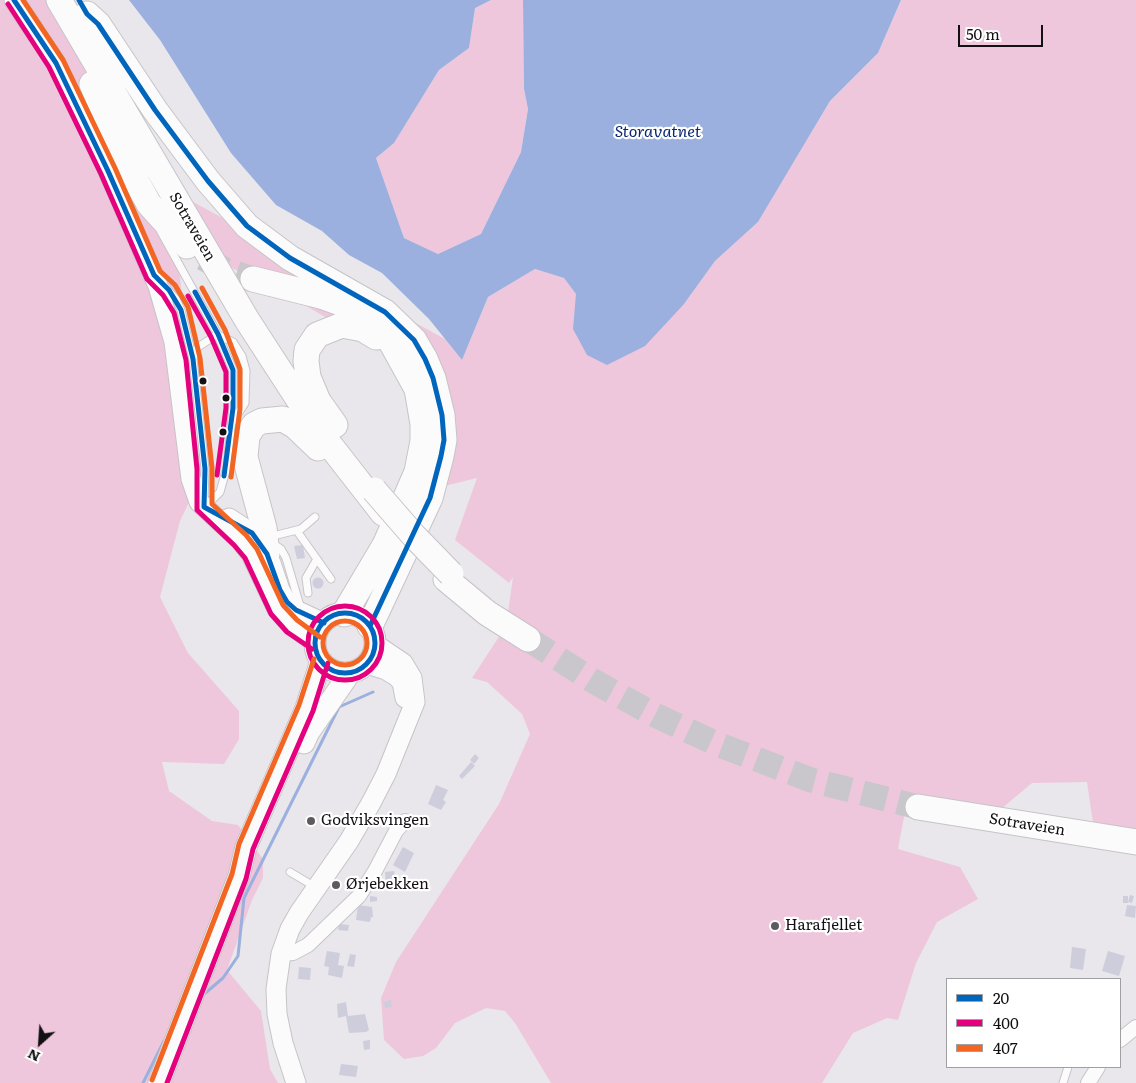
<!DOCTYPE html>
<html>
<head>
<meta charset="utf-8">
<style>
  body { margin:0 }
  #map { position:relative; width:1136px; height:1083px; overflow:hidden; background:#e9e7eb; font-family:Literata,serif }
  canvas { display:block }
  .legend { position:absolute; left:946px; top:978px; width:175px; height:90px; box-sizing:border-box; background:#fff; border:1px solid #a09fa1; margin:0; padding:6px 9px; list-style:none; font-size:15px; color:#121013 }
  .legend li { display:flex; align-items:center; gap:10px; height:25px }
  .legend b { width:25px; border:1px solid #a09fa1 }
  .north { position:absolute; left:15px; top:1018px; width:50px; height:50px; -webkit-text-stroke:4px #fff; paint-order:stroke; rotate:206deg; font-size:14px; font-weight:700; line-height:20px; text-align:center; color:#121013 }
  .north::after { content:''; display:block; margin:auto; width:18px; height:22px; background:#121013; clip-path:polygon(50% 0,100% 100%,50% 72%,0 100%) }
  .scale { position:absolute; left:958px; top:25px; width:85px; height:22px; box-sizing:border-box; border:2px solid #121013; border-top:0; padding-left:6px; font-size:15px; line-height:18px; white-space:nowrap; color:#121013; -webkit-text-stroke:4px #fff; paint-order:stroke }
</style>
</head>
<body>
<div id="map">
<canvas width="1136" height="1083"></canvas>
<ul class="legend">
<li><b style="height:6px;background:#0065bd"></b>20</li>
<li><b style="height:6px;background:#e5007d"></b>400</li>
<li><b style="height:6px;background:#f26522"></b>407</li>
</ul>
<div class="north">N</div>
<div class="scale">50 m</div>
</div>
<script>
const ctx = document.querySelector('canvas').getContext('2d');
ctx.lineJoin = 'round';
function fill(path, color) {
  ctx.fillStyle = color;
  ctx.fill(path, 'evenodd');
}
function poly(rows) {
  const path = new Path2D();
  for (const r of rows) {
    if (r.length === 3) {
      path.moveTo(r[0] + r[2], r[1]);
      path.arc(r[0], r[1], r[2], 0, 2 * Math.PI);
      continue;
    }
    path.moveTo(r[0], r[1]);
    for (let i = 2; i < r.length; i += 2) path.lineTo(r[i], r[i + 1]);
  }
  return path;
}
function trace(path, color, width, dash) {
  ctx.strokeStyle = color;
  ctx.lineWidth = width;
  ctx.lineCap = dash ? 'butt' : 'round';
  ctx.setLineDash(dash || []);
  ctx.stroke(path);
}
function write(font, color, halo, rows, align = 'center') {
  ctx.font = font + ' Literata,serif';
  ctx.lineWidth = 4.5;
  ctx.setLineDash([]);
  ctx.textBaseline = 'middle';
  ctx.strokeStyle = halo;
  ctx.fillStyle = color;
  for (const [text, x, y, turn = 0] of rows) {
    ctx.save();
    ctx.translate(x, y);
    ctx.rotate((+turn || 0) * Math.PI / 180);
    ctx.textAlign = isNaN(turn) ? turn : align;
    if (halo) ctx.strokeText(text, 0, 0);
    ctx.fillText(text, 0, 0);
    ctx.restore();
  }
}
fill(poly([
  [0,0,75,0,84,27,162,185,445,339,462,360,488,297,535,269,564,278,576,293,684,304,715,261,758,222,830,101,878,53,901,0,1136,0,1136,847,1093,823,1087,782,1032,783,989,819,906,806,898,849,960,867,978,899,937,922,916,963,898,1020,887,1018,853,1033,822,1083,551,1083,515,1023,505,1011,486,1008,455,1023,436,1048,423,1056,404,1059,384,1040,381,998,396,962,499,804,530,734,522,714,487,682,472,678,506,626,513,577,509,583,455,540,477,478,428,490,430,413,382,351,273,286,177,244,199,481,180,521,160,597,188,653,239,711,239,739,224,764,162,762,169,791,212,821,238,825,263,859,263,878,252,900,227,970,261,1011,270,1069,278,1083,0,1083],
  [491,0,523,0,524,89,528,109,521,152,481,234,438,254,404,238,376,158,394,143,439,70,469,48,475,7]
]), '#eec7dc');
fill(poly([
  [129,0,491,0,475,8,469,48,439,70,394,143,376,158,404,238,438,254,481,234,521,152,528,109,524,89,523,0,901,0,878,53,830,101,758,222,715,261,684,304,645,346,607,365,587,355,573,329,576,294,564,278,535,269,488,297,462,360,429,319,382,273,349,255,322,231,276,205,231,153,160,40]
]), '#9bb0de');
trace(poly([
  [203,995,223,978,238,956,244,898,339,707,373,692],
  [143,1083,164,1041]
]), '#9bb0de', 3);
fill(poly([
  [303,545,305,558,297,559,294,546],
  [318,583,5.5],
  [475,754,479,758,474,764,470,760],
  [471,762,475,766,462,779,459,776],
  [436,785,448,790,443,800,446,802,441,810,428,804],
  [403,847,414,853,405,872,393,865],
  [394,871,396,883,386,884,385,872],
  [1130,895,1134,896,1132,903,1128,902],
  [370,896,377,897,377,901,370,902],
  [1123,896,1128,896,1128,903,1123,903],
  [358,905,372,907,373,917,371,917,370,922,356,920],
  [1127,905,1136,906,1135,918,1125,916],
  [339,924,349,925,348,931,338,930],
  [1072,947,1086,949,1083,970,1070,968],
  [327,951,340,953,338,965,344,966,342,978,328,975,329,967,324,966],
  [1108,951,1125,956,1119,976,1102,971],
  [350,954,356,955,354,967,347,966],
  [299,967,311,968,310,980,298,979],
  [391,1000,392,1007,385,1008,383,1002],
  [346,1002,348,1016,365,1014,369,1030,366,1032,349,1033,346,1016,338,1018,337,1004],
  [370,1040,370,1049,364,1050,363,1041],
  [341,1064,358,1066,356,1077,339,1075]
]), '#cecddc');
trace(poly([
  [203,258,225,270,253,279],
  [528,639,595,682,655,715,717,744,811,780,918,807]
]), '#c9c7cb', 25, [25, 12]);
const lane = poly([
  [161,232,216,331,233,370,233,408,227,467,220,492,206,506],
  [162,283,176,299,181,310,193,359,205,469,204,499],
  [218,335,233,342,242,356,246,371,245,403,232,423],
  [193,359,198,347,218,334],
  [297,531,331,579],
  [269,537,301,529,315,517],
  [272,543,281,549,286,558,300,606],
  [308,593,306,578,317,559],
  [290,872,317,888],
  [1063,1083,1068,1067]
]);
const street = poly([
  [281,954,293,953,308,945,359,896,375,871,396,831,405,821],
  [1120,1040,1136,1027],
  [1088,1083,1098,1067]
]);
const secondary = poly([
  [14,0,56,63,108,171,158,286,174,342,191,479,199,502,240,540,251,554,277,609,292,626,316,643],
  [229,518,252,533,259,541,271,563,280,590,287,602,296,610,324,623],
  [367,664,386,670,396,676,402,682,405,698],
  [296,1083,283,1043,277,1014,276,989,281,954,290,929,299,913,349,841,371,803,386,774,415,702,412,678,403,663,375,644]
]);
const primary = poly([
  [345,643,30],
  [304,743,309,732,350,673],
  [159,1083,239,876,246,847,306,708,321,661]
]);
const highway = poly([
  [59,0,247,320,319,431,383,513],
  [87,14,98,24,155,110,208,181,247,226,290,258,385,312,414,340,425,359,433,378,442,415,444,440,441,456,430,498,370,626],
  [92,84,127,164,149,204,187,246],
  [253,279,321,296,346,305,369,319,391,342,417,389,423,424,423,441,417,472,385,545,344,614],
  [335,425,318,401,308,377,306,361,307,350,317,335,342,325,363,329,376,337],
  [267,554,264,528,245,457,247,436,254,425,262,421,283,419,295,426,318,448],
  [446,579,487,613,528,639],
  [918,807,1136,842]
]);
trace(lane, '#c6c4c7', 9);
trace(street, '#c6c4c7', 16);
trace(secondary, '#c6c4c7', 21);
trace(primary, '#c6c4c7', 23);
trace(highway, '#c6c4c7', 27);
trace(lane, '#fcfbfc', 7);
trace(street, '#fcfbfc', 14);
trace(secondary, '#fcfbfc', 19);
trace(primary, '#fcfbfc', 21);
trace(highway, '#fcfbfc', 25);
const highwayBridge = poly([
  [374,490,414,536,451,574]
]);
trace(highwayBridge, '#c6c4c7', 27, []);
trace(highwayBridge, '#fcfbfc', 25);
trace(poly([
  [14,0,56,63,108,171,154,275,169,290,181,310,193,359,205,469,204,507,252,533,267,554,280,590,287,602,296,610,324,623],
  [79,0,87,14,98,24,155,110,208,181,247,226,290,258,385,312,414,340,425,359,433,378,442,415,444,440,441,456,430,498,370,626],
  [195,292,218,334,233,370,233,408,224,476],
  [345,643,30]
]), '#0065bd', 5);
trace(poly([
  [8,4,49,67,101,174,147,279,163,295,174,313,186,360,197,469,197,510,234,545,245,558,271,614,287,632,312,649],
  [188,296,211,337,226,372,226,408,217,475],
  [345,643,37],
  [167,1083,246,879,253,849,313,711,328,663]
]), '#e5007d', 5);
trace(poly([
  [23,0,63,60,115,168,160,271,175,285,188,307,200,358,212,468,212,504,246,535,257,549,283,605,297,620,320,637],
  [202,288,225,330,240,369,240,409,231,477],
  [345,643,22],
  [152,1080,232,874,239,844,299,705,314,659]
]), '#f26522', 5);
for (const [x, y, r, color] of [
  [203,381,4.5,"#121013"],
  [226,398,4.5,"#121013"],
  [223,432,4.5,"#121013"],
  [311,821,5,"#5d5b5f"],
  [336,885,5,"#5d5b5f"],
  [775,926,5,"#5d5b5f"]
]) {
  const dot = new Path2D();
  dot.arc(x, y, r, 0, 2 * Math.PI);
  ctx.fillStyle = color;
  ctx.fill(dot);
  trace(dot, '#fff', 2);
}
write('15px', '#121013', '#fff', [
  ["Sotraveien",192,227,60],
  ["Sotraveien",1027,825,9]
]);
write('15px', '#121013', '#fff', [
  ["Godviksvingen",321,821],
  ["Ørjebekken",346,885],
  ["Harafjellet",785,926]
], 'left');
write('italic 16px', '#0a2872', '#fff', [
  ["Storavatnet",658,132]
]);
</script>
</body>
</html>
